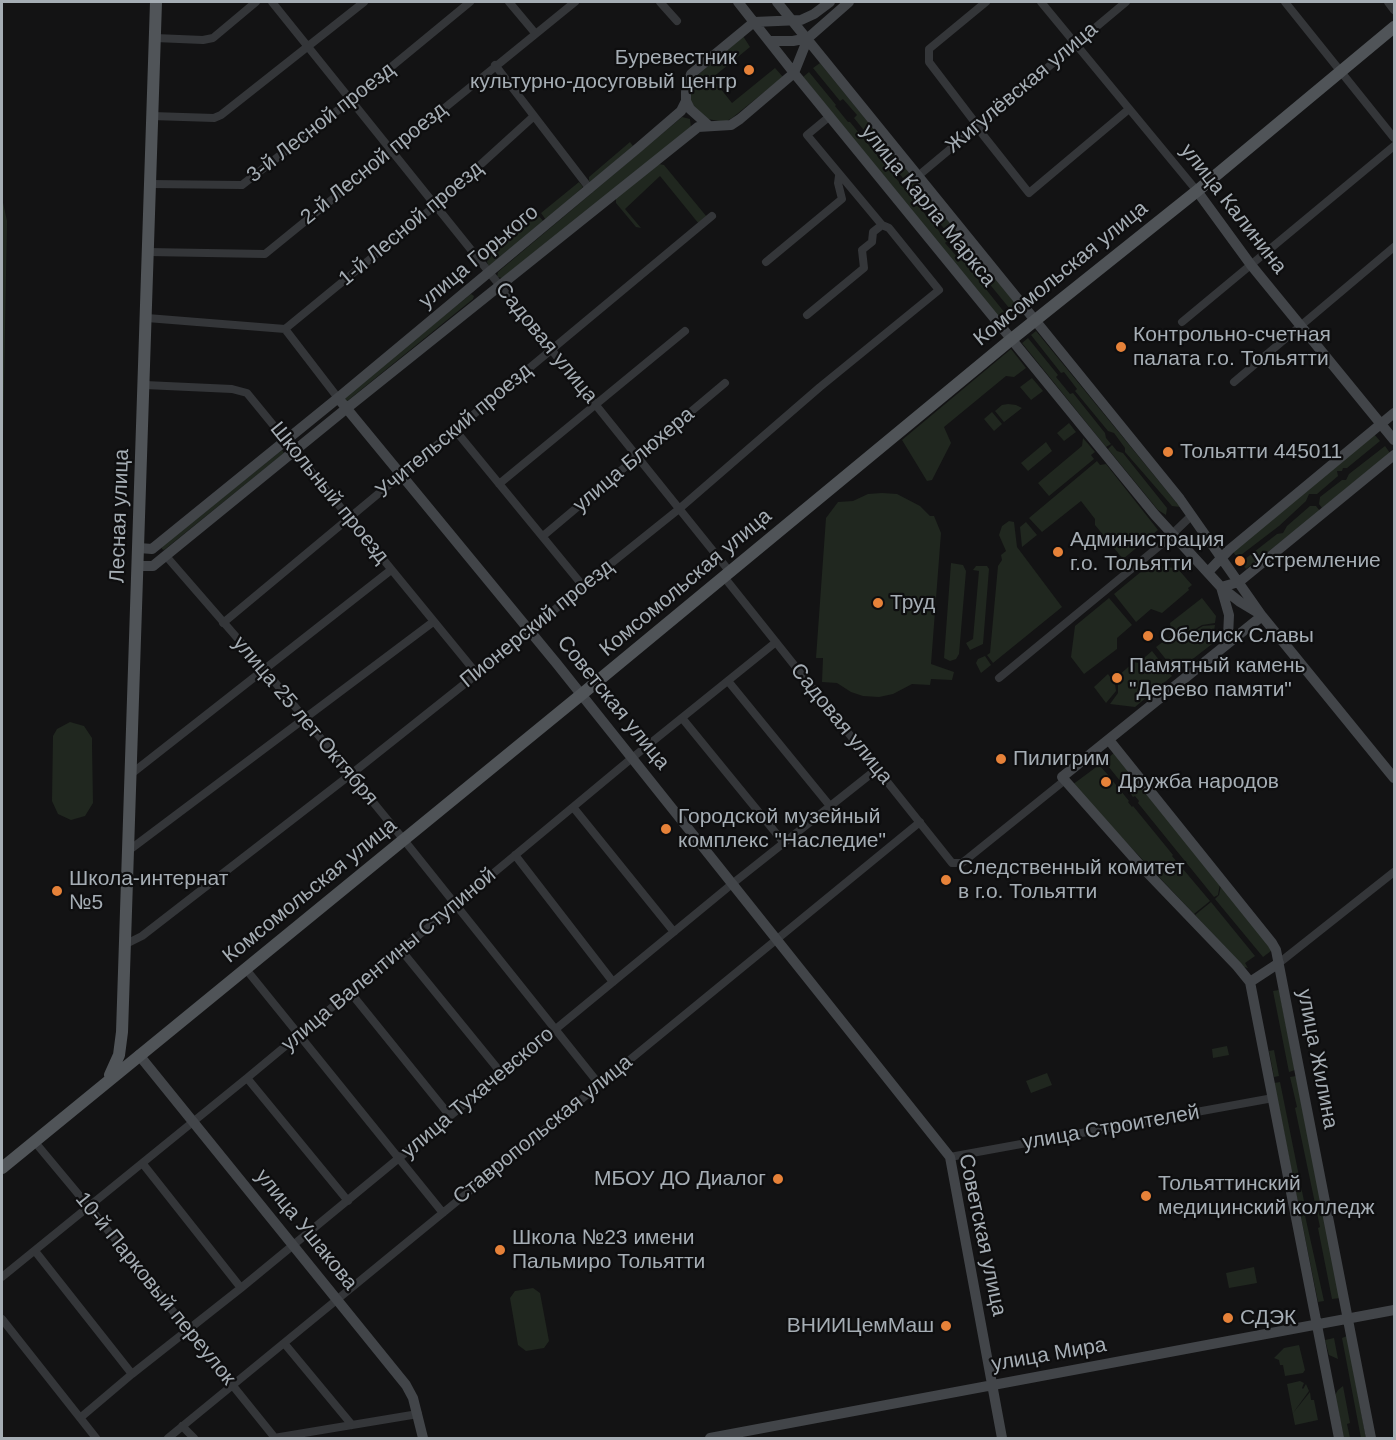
<!DOCTYPE html>
<html>
<head>
<meta charset="utf-8">
<style>
  body { margin:0 }
  #map { position:relative; width:1396px; height:1440px; overflow:hidden; background:#131314; font-family:Helvetica,sans-serif }
  canvas { display:block }
  .frame { position:absolute; inset:0; border:3px solid #a5adb4; pointer-events:none }
</style>
</head>
<body>
<div id="map">
<canvas width="1396" height="1440"></canvas>
<div class="frame"></div>
</div>
<script>
const ctx = document.querySelector('canvas').getContext('2d');
ctx.lineJoin = 'round';
function fill(path, color) {
  ctx.fillStyle = color;
  ctx.fill(path, 'evenodd');
}
function poly(rows) {
  const path = new Path2D();
  for (const r of rows) {
    path.moveTo(r[0], r[1]);
    for (let i = 2; i < r.length; i += 2) path.lineTo(r[i], r[i + 1]);
  }
  return path;
}
function trace(path, color, width, dash) {
  ctx.strokeStyle = color;
  ctx.lineWidth = width;
  ctx.lineCap = dash ? 'butt' : 'round';
  ctx.setLineDash(dash || []);
  ctx.stroke(path);
}
function write(font, color, halo, rows, align = 'center') {
  ctx.font = font + ' Helvetica,sans-serif';
  ctx.lineWidth = 4.5;
  ctx.setLineDash([]);
  ctx.textBaseline = 'middle';
  ctx.strokeStyle = halo;
  ctx.fillStyle = color;
  for (const [text, x, y, turn = 0] of rows) {
    ctx.save();
    ctx.translate(x, y);
    ctx.rotate((+turn || 0) * Math.PI / 180);
    ctx.textAlign = isNaN(turn) ? turn : align;
    if (halo) ctx.strokeText(text, 0, 0);
    ctx.fillText(text, 0, 0);
    ctx.restore();
  }
}
fill(poly([
  [743,36,750,47,712,78,732,103,775,68,783,77,732,118,725,122,707,119,696,111,691,102,690,90,693,79],
  [820,63,1020,309,1014,314,965,254,967,252,954,236,951,237,854,118,857,115,843,99,840,101,813,68],
  [809,72,836,105,835,106,848,122,850,122,947,241,945,243,959,259,961,258,1009,318,1003,323,803,77],
  [682,117,690,119,691,128,502,278,497,277,498,272],
  [630,142,633,146,590,182,589,181,589,177],
  [659,164,664,165,707,217,699,224,660,176,625,209,641,228,636,227,616,203,616,198],
  [579,182,583,187,546,220,541,213],
  [2,198,7,221,2,492],
  [538,215,544,222,490,265,488,265,486,258],
  [471,294,474,296,473,299,346,402,344,397],
  [1036,331,1180,507,1172,506,1125,452,1125,448,1114,433,1108,431,1075,391,1077,389,1064,372,1061,373,1031,335],
  [1028,338,1058,375,1056,377,1070,394,1073,393,1105,433,1106,438,1111,444,1106,447,1022,343],
  [1011,349,1026,368,1014,377,1006,376,944,427,951,443,932,480,927,481,902,440],
  [1032,378,1043,391,1031,400,1020,387],
  [1008,404,1016,405,1022,408,1004,422,995,411,1002,405],
  [992,412,1002,424,994,431,984,419],
  [1069,423,1076,432,1064,441,1057,433],
  [1374,434,1380,441,1347,468,1343,468,1342,471,1337,471,1338,476,1317,494,1309,494,1306,501,1279,526,1241,555,1237,557,1233,552],
  [1083,438,1095,452,1091,455,1094,459,1049,496,1038,483,1082,446],
  [1046,442,1052,451,1028,471,1021,463],
  [1112,445,1117,451,1123,453,1167,508,1166,515,1158,510,1108,449],
  [1385,446,1390,453,1322,508,1319,504,1320,497,1342,480,1346,480,1349,474],
  [282,450,284,453,164,550,162,549,161,547],
  [1097,461,1100,465,1106,464,1158,530,1123,559,1095,525,1095,519,1081,501,1042,532,1029,518],
  [882,493,897,494,920,506,930,516,934,516,941,533,931,664,954,672,952,680,931,679,930,685,912,684,893,694,879,697,863,696,851,692,837,683,822,682,823,658,816,658,826,518,838,502,853,501,868,494],
  [1310,506,1316,506,1320,511,1246,569,1243,565,1245,559,1277,534,1283,533,1287,526],
  [1009,521,1014,522,1017,547,1062,607,993,663,987,655,990,653,998,566,1002,560,1001,555,1006,551,999,535,1002,526],
  [1026,522,1037,535,1022,547,1020,527],
  [951,563,963,565,966,571,959,654,956,659,950,661,944,658],
  [976,566,987,566,989,569,983,644,970,650,966,643,973,639,979,571,973,570],
  [1148,566,1177,568,1192,585,1188,588,1189,590,1162,613,1151,609,1136,622,1114,594],
  [1109,598,1132,625,1117,638,1117,649,1084,674,1071,657,1075,626],
  [1202,598,1216,616,1215,623,1202,625,1192,631,1183,632,1171,629,1170,623],
  [1215,625,1212,644,1176,672,1156,647,1172,635,1172,631,1189,634,1203,626],
  [1152,651,1172,676,1135,707,1110,704,1118,693,1118,676,1134,662,1138,663],
  [985,656,991,665,981,673,976,663,978,659],
  [1108,674,1115,684,1116,691,1106,703,1094,687],
  [70,722,84,726,92,738,92,745,93,803,85,816,71,820,58,814,52,801,53,736,57,729],
  [1114,753,1220,884,1218,895,1214,897,1138,803,1139,801,1135,796,1133,797,1104,761],
  [1099,765,1110,777,1106,780,1104,777,1100,780,1106,788,1110,785,1108,782,1112,780,1129,801,1128,802,1132,807,1133,806,1173,855,1172,856,1210,901,1194,914,1072,785],
  [1221,885,1268,944,1271,951,1263,957,1215,899,1219,895],
  [1211,902,1255,956,1245,963,1248,968,1244,967,1195,915],
  [1279,990,1295,1070,1289,1072,1273,991],
  [1227,1046,1229,1055,1213,1058,1212,1049],
  [1274,1050,1279,1076,1274,1077,1269,1051],
  [1047,1073,1052,1085,1031,1093,1026,1081],
  [1296,1076,1340,1298,1332,1299,1318,1228,1320,1227,1295,1108,1297,1107,1290,1077],
  [1280,1082,1304,1201,1302,1202,1324,1301,1318,1302,1274,1083],
  [1254,1267,1257,1283,1229,1288,1226,1273],
  [533,1288,540,1293,549,1341,544,1348,526,1351,518,1345,510,1298,515,1291],
  [1347,1336,1366,1438,1361,1438,1342,1338],
  [1334,1338,1338,1359,1329,1355,1325,1340],
  [1299,1345,1305,1370,1303,1373,1285,1376,1283,1365,1280,1365,1279,1360,1274,1358,1284,1348],
  [1300,1381,1304,1383,1302,1388,1303,1389,1306,1384,1309,1391,1293,1413,1310,1392,1311,1400,1314,1400,1318,1420,1295,1425,1287,1384],
  [1343,1386,1350,1423,1347,1424,1350,1438,1344,1438,1335,1395,1338,1390]
]), '#20271f');
trace(poly([
  [272,2,730,572],
  [509,2,535,33],
  [660,2,677,21],
  [986,2,929,49,929,62,977,125,983,135,1029,193,1129,109],
  [1041,2,1197,191],
  [1285,2,1394,138],
  [1388,2,1394,10],
  [155,38,203,40,213,38,256,2],
  [495,65,590,189],
  [152,116,214,118,221,115,364,2],
  [918,176,1126,2],
  [150,184,242,185,351,100,470,2],
  [148,252,265,254,575,2],
  [766,262,842,199,838,183,839,176],
  [807,315,864,268,862,250,872,242,873,232,882,225],
  [147,318,285,329,338,398],
  [1182,322,1394,146],
  [285,329,436,205,534,116],
  [1234,382,1394,247],
  [145,385,232,389,247,393,477,674],
  [455,430,583,586],
  [499,484,685,331],
  [543,536,725,383],
  [166,556,265,670,404,840,599,1084],
  [724,577,952,863,962,863,1065,780],
  [223,623,712,216],
  [999,678,1163,543,1191,516],
  [728,681,830,806],
  [682,718,784,843],
  [131,774,391,570],
  [573,807,674,932],
  [128,851,433,622],
  [515,855,613,982],
  [124,945,142,936,350,775,477,674,583,586,679,509,820,387,939,290,889,228,882,225,807,135,830,116],
  [401,950,502,1074],
  [1279,963,1394,872],
  [245,968,443,1213],
  [350,992,450,1116],
  [247,1078,348,1201],
  [34,1141,89,1207,275,1438],
  [950,1157,1273,1098],
  [143,1164,241,1288],
  [35,1251,132,1374],
  [2,1277,247,1078,632,758,776,642],
  [2,1319,96,1438],
  [284,1343,352,1425],
  [80,1418,132,1374,241,1288,732,884,877,769],
  [182,1426,194,1438],
  [168,1438,920,822],
  [274,1438,418,1414]
]), '#343639', 8);
trace(poly([
  [738,2,794,73,1155,515,1221,587,1240,602,1260,614],
  [777,2,1180,499,1262,616,1394,778],
  [769,41,793,41,808,38],
  [686,101,690,109,708,125],
  [1197,191,1251,265,1394,440],
  [338,398,557,664,950,1157,1002,1438],
  [139,548,152,549,338,398,638,148,681,111,686,101,686,92,691,74,748,27,754,22,801,20,814,14,830,2],
  [138,566,153,566,347,408,698,127,731,125,740,119,794,73,808,38,849,2],
  [1208,572,1229,550,1394,413],
  [1262,616,1062,777,1140,865,1237,966,1250,982,1339,1438],
  [1225,645,1228,637,1229,615,1221,587,1239,582,1394,455],
  [1109,740,1272,943,1276,950,1371,1438],
  [1250,982,1279,963],
  [139,1055,406,1385,413,1398,423,1438],
  [710,1438,1394,1310]
]), '#424549', 10);
trace(poly([
  [110,1075,119,1055,122,1032,156,2],
  [2,1168,582,694,1008,342,1197,191,1394,27]
]), '#505458', 12);
for (const [x, y, r, color] of [
  [749,70,6,"#e68239"],
  [1121,347,6,"#e68239"],
  [1168,452,6,"#e68239"],
  [1058,552,6,"#e68239"],
  [1240,561,6,"#e68239"],
  [878,603,6,"#e68239"],
  [1148,636,6,"#e68239"],
  [1117,678,6,"#e68239"],
  [1001,759,6,"#e68239"],
  [1106,782,6,"#e68239"],
  [666,829,6,"#e68239"],
  [946,880,6,"#e68239"],
  [57,891,6,"#e68239"],
  [778,1179,6,"#e68239"],
  [1146,1196,6,"#e68239"],
  [500,1250,6,"#e68239"],
  [1228,1318,6,"#e68239"],
  [946,1326,6,"#e68239"]
]) {
  const dot = new Path2D();
  dot.arc(x, y, r, 0, 2 * Math.PI);
  ctx.fillStyle = color;
  ctx.fill(dot);
  trace(dot, '#0e0e0f', 2);
}
write('21px', '#a5adb4', '#0e0e0f', [
  ["Буревестник",737,58,"right"],
  ["культурно-досуговый центр",737,82,"right"],
  ["Контрольно-счетная",1133,335],
  ["палата г.о. Тольятти",1133,359],
  ["Тольятти 445011",1180,452],
  ["Администрация",1070,540],
  ["г.о. Тольятти",1070,564],
  ["Устремление",1252,561],
  ["Труд",890,603],
  ["Обелиск Славы",1160,636],
  ["Памятный камень",1129,666],
  ["\"Дерево памяти\"",1129,690],
  ["Пилигрим",1013,759],
  ["Дружба народов",1118,782],
  ["Городской музейный",678,817],
  ["комплекс \"Наследие\"",678,841],
  ["Следственный комитет",958,868],
  ["в г.о. Тольятти",958,892],
  ["Школа-интернат",69,879],
  ["№5",69,903],
  ["МБОУ ДО Диалог",766,1179,"right"],
  ["Тольяттинский",1158,1184],
  ["медицинский колледж",1158,1208],
  ["Школа №23 имени",512,1238],
  ["Пальмиро Тольятти",512,1262],
  ["СДЭК",1240,1318],
  ["ВНИИЦемМаш",934,1326,"right"]
], 'left');
write('21px', '#a5adb4', '#0e0e0f', [
  ["Жигулёвская улица",1022,88,-40],
  ["3-й Лесной проезд",321,123,-38],
  ["2-й Лесной проезд",374,164,-39],
  ["улица Карла Маркса",928,206,51],
  ["улица Калинина",1233,209,52],
  ["1-й Лесной проезд",411,224,-40],
  ["улица Горького",479,257,-40],
  ["Комсомольская улица",1061,274,-39],
  ["Садовая улица",546,343,51],
  ["Учительский проезд",454,431,-40],
  ["улица Блюхера",634,460,-40],
  ["Школьный проезд",329,493,51],
  ["Лесная улица",120,516,-88],
  ["Комсомольская улица",686,583,-40],
  ["Пионерский проезд",537,624,-39],
  ["Советская улица",613,703,51],
  ["улица 25 лет Октября",305,721,50],
  ["Садовая улица",841,724,51],
  ["Комсомольская улица",310,891,-39],
  ["улица Валентины Ступиной",389,960,-40],
  ["улица Жилина",1317,1059,79],
  ["улица Тухачевского",478,1093,-40],
  ["улица Строителей",1111,1128,-10],
  ["Ставропольская улица",543,1130,-39],
  ["улица Ушакова",306,1230,51],
  ["Советская улица",982,1235,78],
  ["10-й Парковый переулок",155,1289,51],
  ["улица Мира",1049,1355,-10]
]);
</script>
</body>
</html>
